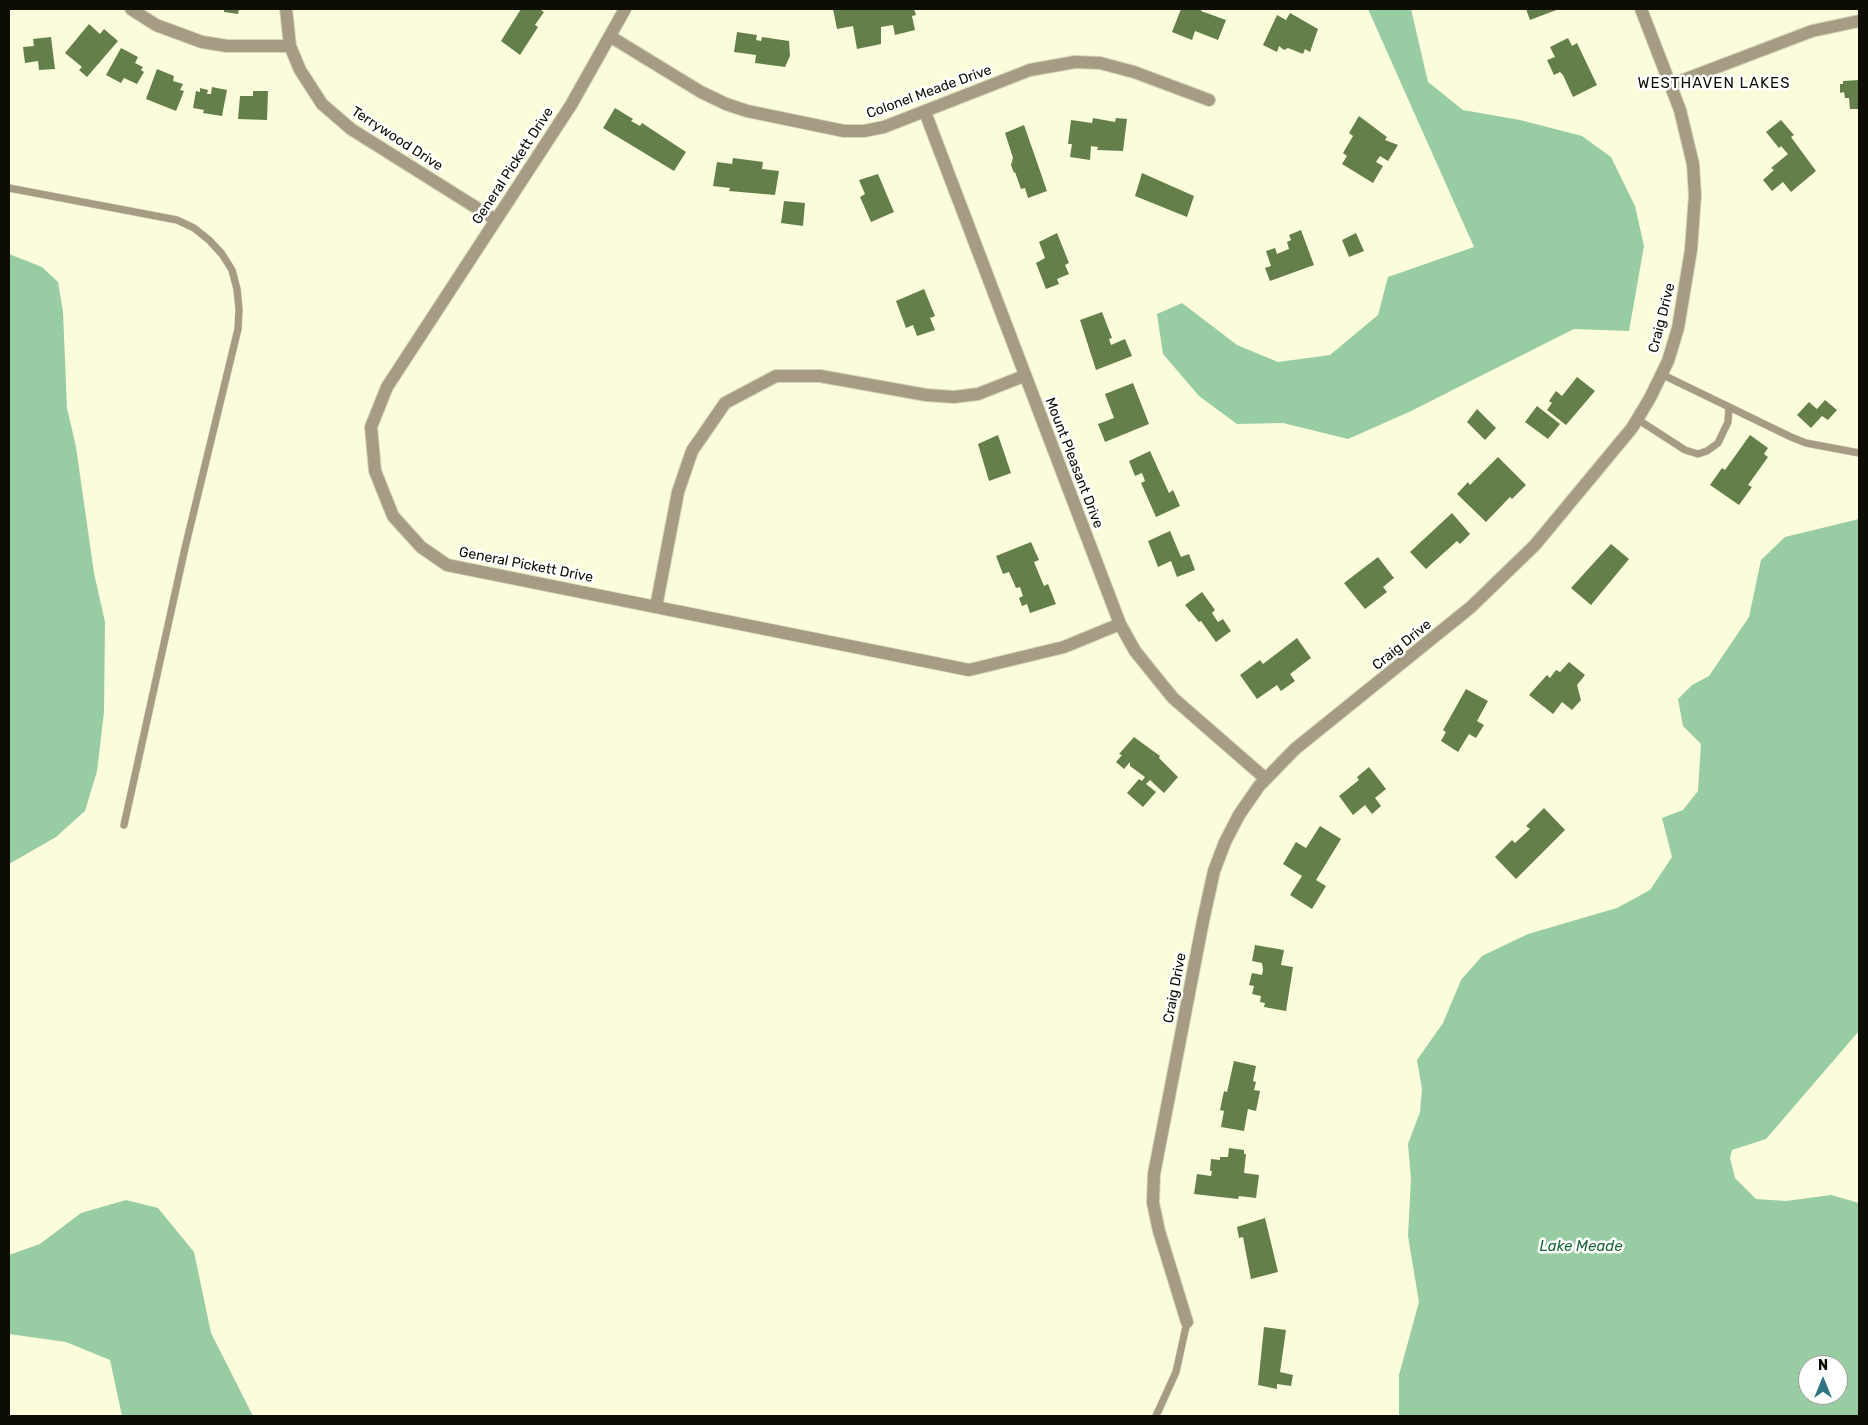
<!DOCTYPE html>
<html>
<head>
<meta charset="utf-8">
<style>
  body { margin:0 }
  #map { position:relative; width:1868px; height:1425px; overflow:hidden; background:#fbfcdb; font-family:Rubik,sans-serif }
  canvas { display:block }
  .frame { position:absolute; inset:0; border:10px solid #0d0d04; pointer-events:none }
  .north { position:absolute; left:1798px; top:1355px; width:50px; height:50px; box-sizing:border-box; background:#fff; border:1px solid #9e9e9b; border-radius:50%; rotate:0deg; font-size:14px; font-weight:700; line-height:20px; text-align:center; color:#0d0d04 }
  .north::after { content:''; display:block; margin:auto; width:18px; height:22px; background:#2e7482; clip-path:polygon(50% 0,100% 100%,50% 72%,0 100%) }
</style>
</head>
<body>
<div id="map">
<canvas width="1868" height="1425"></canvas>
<div class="frame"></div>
<div class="north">N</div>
</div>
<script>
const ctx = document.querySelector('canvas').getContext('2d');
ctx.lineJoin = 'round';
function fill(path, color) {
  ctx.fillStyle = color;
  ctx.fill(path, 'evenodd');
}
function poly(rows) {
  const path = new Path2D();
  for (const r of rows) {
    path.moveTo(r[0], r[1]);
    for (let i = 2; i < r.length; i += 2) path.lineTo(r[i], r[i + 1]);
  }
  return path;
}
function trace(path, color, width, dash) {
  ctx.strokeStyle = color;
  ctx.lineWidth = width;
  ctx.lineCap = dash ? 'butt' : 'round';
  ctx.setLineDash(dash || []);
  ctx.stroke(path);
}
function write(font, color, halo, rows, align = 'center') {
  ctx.font = font + ' Rubik,sans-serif';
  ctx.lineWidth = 5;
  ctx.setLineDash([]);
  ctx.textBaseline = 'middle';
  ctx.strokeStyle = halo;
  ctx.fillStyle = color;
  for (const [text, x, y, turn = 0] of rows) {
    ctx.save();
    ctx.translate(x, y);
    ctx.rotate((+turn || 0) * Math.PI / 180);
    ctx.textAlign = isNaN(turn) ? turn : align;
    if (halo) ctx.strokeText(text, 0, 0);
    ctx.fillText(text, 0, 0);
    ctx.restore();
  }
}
fill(poly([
  [1368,9,1411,9,1428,82,1463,110,1520,120,1582,136,1611,157,1635,206,1644,246,1629,331,1574,329,1409,412,1348,439,1283,423,1237,424,1199,396,1163,354,1157,314,1182,303,1237,345,1278,362,1330,355,1378,315,1388,277,1474,247],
  [9,254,42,267,58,282,63,312,67,408,76,447,94,573,105,622,104,712,97,771,85,811,56,837,9,864],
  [1859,519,1859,1031,1766,1139,1732,1150,1730,1158,1735,1178,1756,1199,1786,1201,1831,1195,1859,1203,1859,1416,1399,1416,1399,1375,1419,1302,1408,1236,1411,1179,1408,1144,1420,1112,1422,1089,1417,1060,1443,1023,1461,980,1482,956,1528,934,1617,908,1650,890,1672,857,1662,818,1683,810,1698,791,1701,744,1683,726,1678,699,1692,685,1709,676,1749,617,1761,560,1785,537],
  [1808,1365,1838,1365,1838,1395,1808,1395],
  [126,1200,158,1208,194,1252,211,1333,253,1416,122,1416,110,1360,66,1342,9,1334,9,1255,40,1244,81,1213]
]), '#98cca3');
fill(poly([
  [224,9,239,9,238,14,224,12],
  [521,9,539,9,544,12,535,25,538,27,520,55,501,41],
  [833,9,914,9,916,15,912,16,915,30,895,35,893,25,881,27,881,44,857,49,853,26,837,29],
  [1181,9,1202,9,1201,11,1226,20,1218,40,1195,31,1192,40,1172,32],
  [1526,9,1559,9,1530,20],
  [1290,13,1318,29,1310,52,1305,49,1303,54,1288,48,1284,50,1279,46,1277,52,1263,45,1277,15,1286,20],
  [89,24,100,34,104,29,118,41,87,77,79,70,82,67,65,53],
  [737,32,757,35,756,40,761,41,762,37,789,41,790,56,785,67,755,63,756,55,734,52],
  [51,37,55,69,39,70,38,61,25,63,23,47,34,46,33,39],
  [1568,38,1572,46,1577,43,1597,85,1573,97,1563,75,1560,72,1554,75,1547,60,1555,57,1550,47],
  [121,48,138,57,135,63,143,67,141,70,144,72,137,84,124,78,121,83,106,75],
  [157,69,174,76,173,81,183,84,180,90,184,91,176,111,146,99],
  [1859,80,1859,109,1850,109,1849,98,1845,98,1844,92,1840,93,1840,84,1843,84,1843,81],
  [212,87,227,90,222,116,203,113,204,110,193,108,196,91,200,92,200,88,208,90,207,94,211,94],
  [253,91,268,91,267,120,238,119,240,96,253,96],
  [615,108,633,119,631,121,640,126,642,123,686,152,674,171,603,128],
  [1359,116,1387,137,1385,140,1398,145,1388,161,1380,156,1376,162,1383,166,1373,183,1342,164,1347,156,1343,153,1353,136,1349,133],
  [1093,118,1115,122,1116,118,1127,119,1123,151,1097,150,1098,147,1091,146,1090,160,1070,157,1072,144,1068,144,1071,120,1092,123],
  [1781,120,1794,135,1791,137,1816,171,1791,192,1783,182,1772,191,1763,180,1774,170,1771,168,1788,154,1781,146,1779,148,1766,132],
  [1024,125,1047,191,1028,198,1025,188,1021,189,1015,172,1014,173,1011,165,1013,158,1005,133],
  [733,158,763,162,762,169,779,171,775,195,729,191,730,188,713,186,717,162,732,164],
  [1142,173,1194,196,1187,217,1135,196],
  [878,174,894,212,871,222,860,197,865,194,859,180],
  [784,201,805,203,803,226,781,223],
  [1301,230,1314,265,1270,281,1265,268,1271,266,1266,251,1275,248,1277,254,1289,249,1287,242,1291,240,1289,235],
  [1057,233,1069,263,1065,265,1069,274,1057,279,1059,284,1046,289,1036,263,1045,258,1039,242],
  [1356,233,1364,251,1349,257,1342,240],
  [924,289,935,316,930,318,935,330,917,336,913,325,906,328,896,301],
  [1102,312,1112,338,1109,339,1111,345,1125,339,1132,356,1096,370,1080,320],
  [1577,377,1595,391,1566,425,1547,410,1552,403,1549,401,1556,391,1562,396],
  [1133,383,1149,424,1105,442,1098,424,1114,418,1105,394],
  [1825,400,1837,410,1828,420,1822,416,1811,428,1797,415,1809,402,1817,409],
  [1537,406,1560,424,1548,439,1525,422],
  [1477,409,1496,428,1485,440,1467,422],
  [998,435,1011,473,989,481,978,444],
  [1750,435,1768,448,1764,454,1768,457,1748,485,1752,487,1739,505,1710,485,1722,468,1725,470],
  [1150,451,1169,493,1173,490,1180,506,1156,517,1141,483,1145,481,1142,473,1135,476,1129,461],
  [1498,457,1526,485,1512,499,1510,497,1486,522,1457,494,1468,482,1470,485],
  [1452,513,1470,534,1460,544,1457,541,1426,569,1410,552],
  [1170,531,1181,557,1189,554,1195,570,1177,577,1171,561,1158,567,1148,541],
  [1031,542,1039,560,1034,562,1044,586,1048,584,1056,604,1030,613,1027,604,1022,606,1019,598,1023,596,1020,587,1016,588,1009,572,1003,574,996,556],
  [1611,544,1629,559,1591,605,1571,588],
  [1378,557,1394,578,1383,587,1387,592,1365,609,1344,583],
  [1202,592,1215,610,1212,613,1218,622,1223,619,1231,631,1216,642,1201,621,1199,622,1185,605],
  [1297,638,1311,658,1290,674,1295,681,1281,691,1277,685,1257,699,1240,675,1260,660,1263,664],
  [1569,662,1585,675,1577,685,1581,700,1572,710,1562,702,1553,714,1529,695,1547,675,1550,678,1556,670,1560,672],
  [1466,689,1488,701,1477,721,1484,725,1476,738,1469,734,1458,752,1441,741,1446,732,1443,730],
  [1134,737,1160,756,1159,758,1178,777,1164,793,1150,780,1146,784,1156,792,1143,807,1127,793,1139,779,1142,781,1145,777,1130,766,1130,762,1124,769,1116,762,1122,755,1119,754],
  [1369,767,1386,789,1375,798,1381,806,1372,814,1365,805,1353,815,1339,796,1359,780,1357,777],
  [1544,808,1565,830,1516,879,1495,857,1512,840,1515,843,1530,829,1526,826],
  [1320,826,1341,839,1316,880,1326,886,1312,909,1290,895,1302,876,1283,864,1296,842,1306,848],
  [1255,945,1284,950,1281,965,1293,967,1286,1011,1264,1007,1265,1003,1260,1002,1261,996,1252,994,1254,986,1249,985,1252,973,1262,975,1263,970,1262,963,1252,961],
  [1234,1061,1256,1066,1253,1081,1256,1082,1254,1090,1260,1091,1256,1111,1248,1109,1244,1131,1221,1127,1224,1111,1220,1110,1224,1091,1227,1092],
  [1229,1148,1244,1150,1244,1154,1246,1154,1244,1173,1259,1175,1256,1198,1239,1196,1238,1199,1194,1194,1197,1174,1211,1176,1212,1171,1210,1171,1211,1159,1220,1160,1220,1157,1228,1157],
  [1265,1218,1278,1272,1251,1279,1243,1237,1239,1238,1237,1227],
  [1264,1327,1286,1330,1280,1372,1293,1375,1291,1386,1277,1384,1277,1389,1258,1385]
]), '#657f4b');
const service = poly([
  [9,188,177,220,194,228,209,240,222,254,232,270,237,289,239,309,238,329,185,548,124,825],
  [1661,374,1791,437,1806,443,1859,453],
  [1637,419,1685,450,1698,454,1707,451,1718,443,1728,422,1729,407],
  [1156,1416,1176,1372,1187,1322]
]);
const minor = poly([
  [131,9,156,25,202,42,227,46,290,46],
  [286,9,290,46,300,70,322,104,351,129,496,220],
  [625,9,571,105,387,387,371,427,375,471,393,516,421,547,447,565,969,670,1064,647,1120,624],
  [611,37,701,92,726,104,747,111,844,131,864,131,884,127,1030,70,1075,62,1100,63,1134,72,1209,100],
  [1670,85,1812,31,1859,21],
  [925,112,1120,624,1135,651,1173,698,1266,779],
  [656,607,678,492,692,451,725,403,776,376,820,376,926,395,954,397,978,394,1024,376],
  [1187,1322,1159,1231,1153,1203,1154,1174,1203,921,1214,871,1225,842,1239,815,1259,786,1295,749,1471,607,1535,545,1632,428,1650,398,1668,361,1678,328,1691,250,1695,195,1693,164,1680,110,1641,9]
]);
trace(service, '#d5d6b9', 8);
trace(minor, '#d5d6b9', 14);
trace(service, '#a69c84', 7);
trace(minor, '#a69c84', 12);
write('14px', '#0d0d04', '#fff', [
  ["Colonel Meade Drive",929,92,-20],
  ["Terrywood Drive",397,139,33],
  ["General Pickett Drive",513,166,-57],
  ["Craig Drive",1662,318,-76],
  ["Mount Pleasant Drive",1074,463,69],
  ["General Pickett Drive",526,565,11],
  ["Craig Drive",1402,645,-39],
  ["Craig Drive",1175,988,-79]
]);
ctx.letterSpacing = '1px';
write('15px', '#0d0d04', '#fff', [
  ["WESTHAVEN LAKES",1714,84]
]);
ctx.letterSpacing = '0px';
write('italic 15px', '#196734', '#fff', [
  ["Lake Meade",1581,1247]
]);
</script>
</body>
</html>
